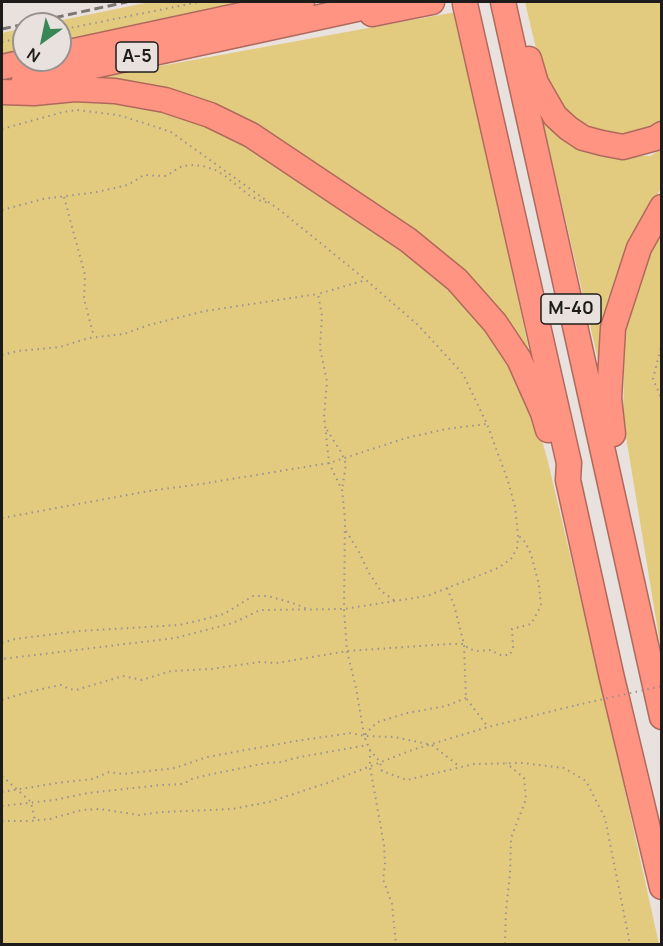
<!DOCTYPE html>
<html>
<head>
<meta charset="utf-8">
<style>
  body { margin:0 }
  #map { position:relative; width:663px; height:946px; overflow:hidden; background:#e9e1dd; font-family:Manrope,sans-serif }
  canvas { display:block }
  .frame { position:absolute; inset:0; border:3px solid #1e1c1a; pointer-events:none }
  .north { position:absolute; left:12px; top:12px; width:60px; height:60px; box-sizing:border-box; background:#e9e1dd; border:2px solid #98928f; border-radius:50%; rotate:213deg; font-size:16px; font-weight:700; line-height:24px; text-align:center; color:#1e1c1a }
  .north::after { content:''; display:block; margin:auto; width:21px; height:27px; background:#398757; clip-path:polygon(50% 0,100% 100%,50% 72%,0 100%) }
</style>
</head>
<body>
<div id="map">
<canvas width="663" height="946"></canvas>
<div class="frame"></div>
<div class="north">N</div>
</div>
<script>
const ctx = document.querySelector('canvas').getContext('2d');
ctx.lineJoin = 'round';
function fill(path, color) {
  ctx.fillStyle = color;
  ctx.fill(path, 'evenodd');
}
function poly(rows) {
  const path = new Path2D();
  for (const r of rows) {
    path.moveTo(r[0], r[1]);
    for (let i = 2; i < r.length; i += 2) path.lineTo(r[i], r[i + 1]);
  }
  return path;
}
function trace(path, color, width, dash) {
  ctx.strokeStyle = color;
  ctx.lineWidth = width;
  ctx.lineCap = dash ? 'butt' : 'round';
  ctx.setLineDash(dash || []);
  ctx.stroke(path);
}
function write(font, color, halo, rows, align = 'center') {
  ctx.font = font + ' Manrope,sans-serif';
  ctx.lineWidth = 4.5;
  ctx.setLineDash([]);
  ctx.textBaseline = 'middle';
  ctx.strokeStyle = halo;
  ctx.fillStyle = color;
  for (const [text, x, y, turn = 0] of rows) {
    ctx.save();
    ctx.translate(x, y);
    ctx.rotate((+turn || 0) * Math.PI / 180);
    ctx.textAlign = isNaN(turn) ? turn : align;
    if (halo) ctx.strokeText(text, 0, 0);
    ctx.fillText(text, 0, 0);
    ctx.restore();
  }
}
fill(poly([
  [150,2,258,2,60,44,60,24,43,24],
  [525,2,661,2,661,123,641,134,600,135,576,127,542,74],
  [456,12,534,373,471,280,223,110,45,87],
  [24,28,24,52,2,56,2,33],
  [33,100,136,102,215,125,399,244,462,296,509,358,538,426,548,462,610,723,659,944,2,944,2,106],
  [542,118,566,139,605,155,650,156,661,150,661,188,638,231,601,373],
  [661,228,661,650,623,418,625,327,649,249]
]), '#e2ca7f');
const motorway = poly([
  [503,2,662,717],
  [465,4,569,463,568,480,611,674,662,887],
  [372,14,432,2],
  [60,54,302,2],
  [529,59,536,83,555,116,568,128,583,138,602,143,623,147,656,138,662,134],
  [2,67,34,60],
  [24,81,389,2],
  [2,92,34,93,75,89,115,91,165,100,210,115,251,135,408,240,457,280,495,323,519,359,543,413,548,430],
  [613,434,609,398,613,328,639,248,662,207]
]);
trace(motorway, '#b06a5d', 27);
trace(poly([
  [60,30,199,2],
  [2,42,24,37],
  [2,129,63,112,77,110,118,115,144,123,171,132,281,211,366,280,418,325,463,374,487,424,508,481,515,507,518,535,517,548,511,559,498,568,427,596,344,609,260,610,233,623,175,638,2,659],
  [64,197,85,275,84,299,94,337],
  [2,210,43,199,97,192,128,185,144,175,166,176,182,166,194,165,203,166,215,170,224,175,249,195,258,200,269,203],
  [662,343,653,379,662,400],
  [2,355,18,351,60,347,89,338,124,334,149,325,205,311,318,294],
  [327,430,341,452,346,464,342,490],
  [2,518,149,491,201,484,329,463,406,438,446,429,487,424],
  [346,531,359,552,369,573,381,591,395,601],
  [447,588,454,605,464,644,466,698,488,727],
  [2,643,15,639,79,631,179,625,197,621,224,614,253,596,268,596,296,604,307,609],
  [466,698,446,706,407,713,378,722,372,727,364,736,370,750,380,762,382,771,407,780,474,764,522,763,564,768,586,781,605,818,630,944],
  [2,700,28,692,56,686,61,685,69,689,76,690,123,676,142,680,171,671,211,669,260,662,276,663,347,651,449,644,464,644,469,649,478,651,491,650,499,655,510,655,513,647,512,629,531,624,541,606,539,585,531,554,525,542,518,535],
  [364,735,356,688,347,651,344,609,345,519,342,490,329,463,324,416,327,382,320,348,322,316,318,294,366,280],
  [370,750,370,767,384,845,385,864,383,879,392,904,396,944],
  [2,776,31,802,35,821],
  [2,792,57,783,93,779,109,772,123,774,175,768,207,757,296,741,351,733,364,736,395,737,432,745,460,767],
  [2,806,54,800,88,793,161,785,183,784,192,779,203,776,266,763,282,762,295,758,367,745],
  [2,821,30,821,50,819,82,810,100,809,139,815,162,812,232,809,269,802,327,783,412,750,488,727,577,705],
  [505,944,506,910,510,874,511,838,526,799,524,778,506,763]
]), '#999390', 2, [1.5, 4.5]);
trace(motorway, '#fe9481', 24);
trace(poly([
  [2,29,127,2]
]), '#7b7673', 3, [9, 4.5]);
trace(poly([
  [577,705,662,686]
]), '#999390', 2, [1.5, 4.5]);
for (const [x, y, w] of [
  [137,57,42],
  [571,309,60]
]) {
  const box = new Path2D();
  box.roundRect(x - w / 2, y - 15, w, 30, 4.5);
  ctx.fillStyle = '#e9e1dd';
  ctx.fill(box);
  trace(box, '#1e1c1a', 1.5);
}
write('bold 18px', '#1e1c1a', null, [
  ["A-5",137,57],
  ["M-40",571,309]
]);
</script>
</body>
</html>
